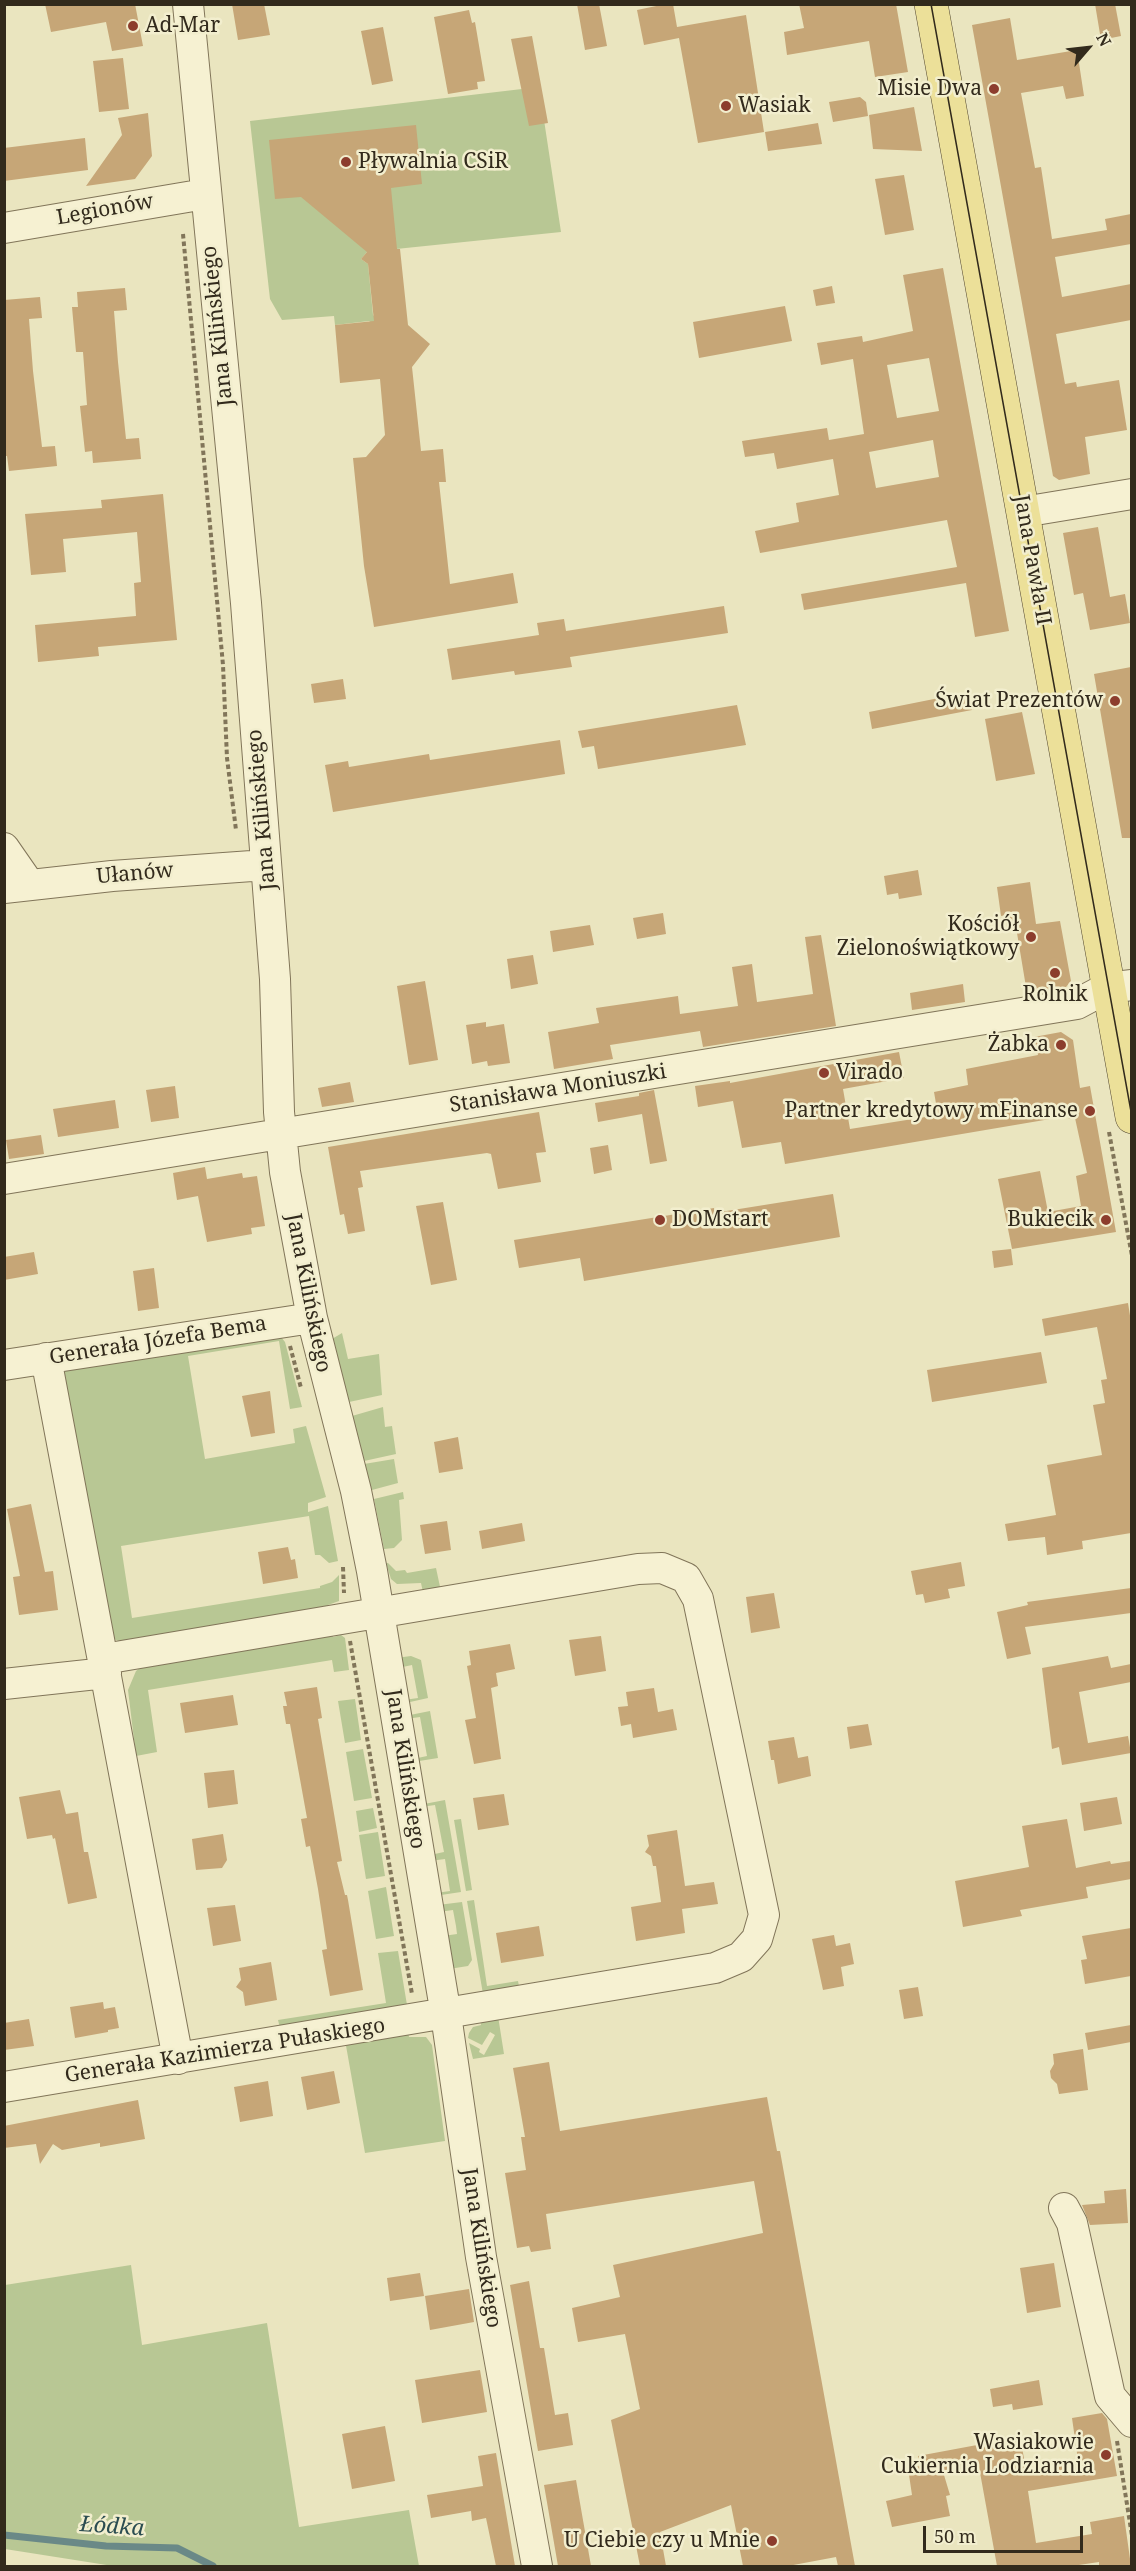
<!DOCTYPE html>
<html>
<head>
<meta charset="utf-8">
<style>
  body { margin:0 }
  #map { position:relative; width:1136px; height:2571px; overflow:hidden; background:#eae5bf; font-family:"Noto Serif",serif }
  canvas { display:block }
  .frame { position:absolute; inset:0; border:6px solid #322a1c; pointer-events:none }
  .north { position:absolute; left:1058px; top:18px; width:60px; height:60px; -webkit-text-stroke:4px #f2eece; paint-order:stroke; rotate:62deg; font-size:16px; font-weight:700; line-height:24px; text-align:center; color:#322a1c }
  .north::after { content:''; display:block; margin:auto; width:21px; height:27px; background:#322a1c; clip-path:polygon(50% 0,100% 100%,50% 72%,0 100%) }
  .scale { position:absolute; left:923px; top:2526px; width:160px; height:27px; box-sizing:border-box; border:3px solid #322a1c; border-top:0; padding-left:8px; font-size:18px; line-height:21px; white-space:nowrap; color:#322a1c; -webkit-text-stroke:4px #f2eece; paint-order:stroke }
</style>
</head>
<body>
<div id="map">
<canvas width="1136" height="2571"></canvas>
<div class="frame"></div>
<div class="north">N</div>
<div class="scale">50 m</div>
</div>
<script>
const ctx = document.querySelector('canvas').getContext('2d');
ctx.lineJoin = 'round';
function fill(path, color) {
  ctx.fillStyle = color;
  ctx.fill(path, 'evenodd');
}
function poly(rows) {
  const path = new Path2D();
  for (const r of rows) {
    path.moveTo(r[0], r[1]);
    for (let i = 2; i < r.length; i += 2) path.lineTo(r[i], r[i + 1]);
  }
  return path;
}
function trace(path, color, width, dash) {
  ctx.strokeStyle = color;
  ctx.lineWidth = width;
  ctx.lineCap = dash ? 'butt' : 'round';
  ctx.setLineDash(dash || []);
  ctx.stroke(path);
}
function write(font, color, halo, rows, align = 'center') {
  ctx.font = font + ' "Noto Serif",serif';
  ctx.lineWidth = 5;
  ctx.setLineDash([]);
  ctx.textBaseline = 'middle';
  ctx.strokeStyle = halo;
  ctx.fillStyle = color;
  for (const [text, x, y, turn = 0] of rows) {
    ctx.save();
    ctx.translate(x, y);
    ctx.rotate((+turn || 0) * Math.PI / 180);
    ctx.textAlign = isNaN(turn) ? turn : align;
    if (halo) ctx.strokeText(text, 0, 0);
    ctx.fillText(text, 0, 0);
    ctx.restore();
  }
}
fill(poly([
  [539,87,561,232,367,252,361,259,368,264,373,315,377,319,372,323,369,321,335,325,334,316,282,320,270,299,250,121],
  [342,1333,348,1359,379,1354,382,1395,349,1402,332,1339],
  [281,1337,285,1342,302,1407,290,1409,279,1341,188,1356,205,1459,295,1443,293,1429,306,1426,326,1497,308,1503,308,1512,328,1506,338,1561,329,1563,320,1555,315,1555,309,1516,121,1546,132,1618,320,1588,320,1586,332,1582,339,1575,339,1601,328,1605,329,1611,123,1642,116,1640,110,1637,61,1365],
  [383,1407,385,1427,392,1426,396,1454,364,1461,352,1416],
  [394,1459,398,1483,372,1490,364,1464],
  [403,1492,404,1499,399,1500,402,1540,394,1548,384,1549,374,1499],
  [386,1563,388,1563,396,1571,405,1570,407,1573,436,1568,442,1596,424,1597,421,1583,397,1584,391,1579],
  [332,1630,333,1637,341,1635,345,1638,349,1670,334,1672,332,1660,148,1690,157,1752,136,1756,128,1690,136,1671,145,1664],
  [411,1656,421,1660,428,1698,410,1702,404,1700,418,1698,412,1665,398,1668,396,1658],
  [355,1699,361,1740,345,1743,338,1701],
  [430,1711,438,1758,413,1762,413,1759,427,1756,420,1717,406,1719,410,1715],
  [363,1749,372,1798,354,1801,346,1752],
  [445,1800,461,1892,441,1895,436,1893,450,1891,445,1859,430,1861,430,1855,444,1852,435,1805,421,1807,424,1804],
  [373,1808,377,1828,359,1832,356,1811],
  [461,1819,472,1890,466,1891,454,1820],
  [378,1832,385,1876,366,1879,359,1835],
  [386,1887,394,1936,376,1939,368,1891],
  [474,1900,487,1986,518,1981,520,1991,483,1994,467,1901],
  [462,1902,472,1960,468,1966,449,1969,443,1936,457,1934,456,1926,453,1910,439,1912,438,1905],
  [398,1951,408,2011,281,2032,278,2020,386,2003,378,1953],
  [498,2016,504,2054,473,2059,469,2043,480,2049,479,2052,484,2055,495,2035,490,2032,482,2045,468,2038,469,2033,473,2027,481,2025,480,2019],
  [408,2031,409,2037,426,2037,432,2045,445,2141,365,2153,345,2040],
  [131,2265,142,2345,267,2323,299,2527,409,2510,419,2566,113,2566,5,2549,5,2285]
]), '#b8c794');
trace(poly([
  [4,2535,106,2546,177,2548,213,2566]
]), '#6a8987', 7);
fill(poly([
  [45,4,135,4,143,46,112,51,106,22,51,32],
  [232,4,264,4,270,35,238,40],
  [577,4,599,4,607,46,585,50],
  [666,4,673,4,677,27,746,15,764,132,698,143,679,38,644,45,637,10],
  [799,4,896,4,908,72,875,77,869,41,787,55,784,32,804,28],
  [1095,4,1115,4,1121,36,1101,40],
  [469,10,472,23,475,22,485,81,477,82,478,89,448,94,434,17],
  [1010,18,1017,60,1077,50,1084,96,1066,99,1063,86,1021,93,1035,168,1041,167,1052,239,1107,230,1105,219,1131,214,1131,244,1055,257,1062,297,1131,284,1131,320,1056,334,1065,384,1076,382,1077,387,1119,380,1127,430,1085,437,1090,474,1059,480,1053,476,972,25],
  [383,27,393,81,372,85,361,31],
  [532,36,548,123,529,126,511,39],
  [123,58,129,109,99,112,93,61],
  [860,97,866,102,868,116,833,122,829,102],
  [914,107,922,151,873,149,869,115],
  [148,113,152,156,135,179,86,186,122,135,118,118],
  [818,123,822,144,768,151,765,132],
  [416,125,422,184,391,188,397,249,400,249,408,325,430,344,412,367,421,451,443,449,446,482,439,482,450,584,513,573,518,603,374,627,364,566,353,458,366,457,385,435,380,379,340,383,335,325,374,321,368,264,361,259,367,252,301,197,275,199,269,140],
  [85,138,88,170,4,181,4,148],
  [904,175,914,230,885,235,875,179],
  [943,268,1009,631,975,637,966,583,804,610,801,594,957,567,947,520,760,553,755,531,799,522,796,503,839,495,833,459,777,469,774,453,745,457,742,441,827,428,829,440,864,434,853,359,821,365,817,343,862,336,863,342,913,331,903,275],
  [929,358,939,411,897,418,887,365],
  [933,440,939,477,876,488,869,452],
  [832,286,835,303,816,306,813,290],
  [125,288,127,310,114,311,118,362,126,439,139,438,141,459,93,463,92,451,85,452,80,406,87,405,83,352,76,352,72,307,78,307,77,292],
  [40,297,42,318,29,319,33,371,42,447,55,446,57,466,9,471,7,456,4,456,4,300],
  [785,306,792,341,699,358,693,322],
  [163,494,177,640,98,647,99,656,38,662,35,625,136,616,134,583,141,582,137,532,63,539,66,572,31,575,25,514,102,508,101,500],
  [1098,527,1110,597,1125,594,1130,623,1090,630,1083,593,1074,595,1063,533],
  [724,606,728,633,570,657,572,667,515,675,514,671,452,680,447,649,539,635,537,623,564,619,566,631],
  [1131,667,1131,838,1122,838,1094,674],
  [343,679,346,699,314,703,311,684],
  [969,692,972,710,872,729,869,712],
  [737,705,746,745,598,769,594,746,582,748,578,731],
  [1022,712,1035,774,996,781,985,719],
  [560,740,565,774,333,812,325,765,348,761,349,767,429,754,430,760],
  [918,870,922,895,899,899,898,893,887,895,884,876],
  [1030,882,1036,924,1060,921,1071,981,1066,987,1027,993,1016,927,1007,928,1006,915,1001,916,997,887],
  [663,913,666,934,637,939,633,918],
  [590,925,594,945,553,952,550,931],
  [821,935,836,1026,703,1047,700,1031,610,1045,613,1059,554,1069,548,1032,599,1023,596,1008,678,996,680,1014,738,1006,732,967,752,964,757,1002,813,994,805,937],
  [533,955,538,984,511,989,507,959],
  [425,981,438,1060,409,1065,397,986],
  [963,984,965,1002,912,1010,910,993],
  [486,1022,486,1027,504,1024,510,1063,488,1066,487,1061,472,1064,466,1025],
  [1061,1032,1073,1040,1080,1088,1090,1086,1116,1232,1012,1249,998,1179,1040,1171,1048,1212,1081,1206,1076,1176,1087,1173,1075,1118,1069,1119,1068,1116,785,1164,781,1142,742,1148,733,1101,698,1107,695,1086,730,1081,730,1083,899,1052,904,1078,843,1089,850,1129,938,1115,934,1092,968,1085,966,1069,1038,1055,1034,1037],
  [350,1082,354,1102,322,1107,318,1088],
  [175,1086,179,1118,151,1122,146,1090],
  [654,1090,667,1161,650,1164,642,1114,598,1122,595,1103,639,1096,639,1093],
  [115,1100,119,1128,58,1137,53,1109],
  [539,1112,546,1152,536,1153,541,1182,498,1189,491,1154,487,1153,360,1171,363,1187,358,1188,365,1231,348,1234,344,1214,340,1215,328,1147],
  [41,1135,44,1154,9,1159,6,1140],
  [608,1145,612,1170,594,1174,590,1148],
  [205,1167,207,1179,242,1173,243,1178,257,1176,265,1226,251,1228,252,1234,207,1242,198,1196,177,1200,173,1173],
  [833,1194,840,1237,584,1281,580,1258,519,1268,514,1240,714,1208,714,1213],
  [443,1202,457,1280,431,1285,416,1206],
  [1011,1249,1013,1265,994,1268,992,1251],
  [34,1252,38,1274,4,1280,4,1257],
  [154,1268,159,1308,138,1311,133,1271],
  [1128,1303,1131,1322,1131,1533,1082,1541,1083,1549,1047,1555,1045,1537,1008,1541,1005,1524,1056,1515,1047,1465,1102,1455,1093,1405,1105,1403,1101,1380,1107,1379,1097,1327,1045,1336,1042,1319],
  [1041,1352,1047,1383,932,1402,927,1370],
  [270,1391,275,1433,251,1437,242,1396],
  [458,1437,463,1469,439,1473,434,1442],
  [31,1504,45,1572,53,1571,58,1610,19,1615,13,1577,20,1576,7,1509],
  [447,1521,451,1550,425,1554,420,1525],
  [522,1523,525,1541,482,1549,479,1531],
  [288,1547,291,1560,295,1559,298,1578,263,1584,258,1552],
  [961,1562,965,1586,948,1589,950,1598,925,1603,923,1594,916,1595,911,1571],
  [1131,1588,1131,1613,1025,1627,1031,1654,1007,1659,997,1612,1028,1605,1027,1602],
  [774,1593,780,1628,751,1633,746,1597],
  [601,1636,606,1671,575,1676,569,1640],
  [510,1644,515,1669,496,1673,498,1686,491,1688,501,1759,474,1764,465,1720,476,1718,467,1666,471,1665,469,1651],
  [1108,1656,1111,1668,1131,1664,1131,1682,1079,1692,1088,1743,1128,1736,1131,1753,1062,1765,1059,1747,1052,1749,1042,1668],
  [317,1687,322,1718,318,1719,342,1861,337,1862,345,1895,347,1895,348,1900,363,1990,330,1996,322,1950,327,1949,318,1889,310,1846,306,1847,301,1819,307,1818,290,1724,286,1724,283,1706,287,1706,284,1692],
  [654,1688,658,1712,673,1709,677,1730,633,1738,631,1724,621,1726,618,1707,628,1706,626,1692],
  [233,1695,238,1725,185,1733,180,1703],
  [868,1724,872,1745,850,1749,847,1727],
  [794,1737,798,1758,808,1756,811,1776,778,1784,774,1760,771,1760,768,1741],
  [234,1770,238,1804,208,1808,204,1773],
  [60,1790,66,1814,78,1812,84,1852,88,1852,97,1898,68,1904,55,1838,53,1839,52,1835,27,1839,19,1797],
  [504,1794,509,1825,478,1830,473,1798],
  [1117,1797,1122,1824,1084,1831,1080,1803],
  [1067,1819,1076,1868,1110,1861,1111,1864,1131,1861,1131,1879,1086,1887,1088,1898,1020,1910,1022,1916,963,1927,955,1881,1029,1867,1022,1826],
  [677,1830,685,1886,714,1882,718,1904,682,1909,685,1933,636,1941,631,1907,661,1902,656,1866,653,1866,651,1856,645,1852,649,1846,647,1835],
  [223,1834,227,1860,222,1868,196,1870,192,1839],
  [235,1905,241,1941,213,1946,207,1908],
  [539,1926,544,1956,501,1963,496,1933],
  [1131,1928,1131,1976,1085,1984,1081,1960,1087,1959,1082,1936],
  [834,1935,836,1946,850,1943,854,1964,841,1967,844,1986,823,1990,812,1939],
  [271,1962,277,2000,245,2006,243,1992,236,1987,241,1980,239,1968],
  [918,1987,923,2016,904,2019,899,1990],
  [103,2002,104,2009,115,2007,119,2028,108,2030,108,2032,75,2038,70,2007],
  [29,2019,34,2046,4,2050,4,2023],
  [1131,2025,1131,2042,1088,2050,1085,2033],
  [1083,2049,1088,2090,1059,2094,1057,2084,1051,2078,1050,2071,1054,2064,1053,2054],
  [549,2062,560,2131,767,2097,777,2151,780,2151,855,2566,838,2566,836,2557,788,2566,743,2566,731,2505,660,2532,666,2566,640,2566,611,2420,640,2409,625,2334,578,2342,572,2308,620,2297,613,2265,763,2233,754,2181,546,2214,551,2249,531,2252,529,2246,517,2248,505,2173,526,2170,521,2137,525,2137,513,2068],
  [334,2071,340,2103,307,2110,301,2077],
  [268,2081,273,2116,240,2122,234,2087],
  [138,2100,145,2139,100,2147,100,2143,62,2150,53,2144,40,2164,36,2144,4,2148,4,2126],
  [1126,2189,1128,2223,1090,2225,1082,2205,1105,2203,1104,2191],
  [1054,2263,1061,2307,1027,2313,1020,2268],
  [420,2273,424,2296,390,2301,387,2278],
  [529,2281,540,2348,544,2348,555,2415,568,2413,573,2445,538,2451,510,2285],
  [469,2289,474,2322,430,2330,425,2296],
  [480,2370,487,2412,422,2423,415,2380],
  [1039,2380,1043,2405,1013,2410,1012,2404,993,2407,990,2389],
  [1102,2413,1107,2419,1117,2476,1028,2491,1036,2543,1092,2534,1090,2522,1124,2516,1131,2566,1099,2566,1099,2562,1072,2566,997,2566,979,2467,944,2475,950,2495,946,2496,950,2516,892,2527,886,2501,912,2495,908,2468,921,2466,918,2456,1020,2437,1026,2469,1078,2460,1072,2418],
  [385,2426,395,2481,352,2489,342,2434],
  [496,2453,503,2495,515,2566,496,2566,486,2518,472,2521,471,2511,431,2518,427,2495,483,2486,478,2456],
  [576,2480,591,2566,558,2566,544,2485]
]), '#c6a677');
const minor = poly([
  [188,4,246,603,275,979,279,1112,285,1172,312,1318,356,1491,372,1571,446,2015,481,2257,537,2566],
  [4,228,205,194],
  [1023,512,1132,494],
  [4,848,29,884],
  [4,888,112,876,266,865],
  [4,1179,1077,1004,1107,988,1132,985],
  [46,1358,178,2059],
  [4,1365,312,1318],
  [4,1684,106,1673],
  [4,2087,715,1968,741,1957,757,1939,764,1915,698,1599,686,1578,662,1568,638,1569,104,1659],
  [1064,2208,1072,2223,1110,2396,1132,2422]
]);
const major = poly([
  [931,4,1132,1117]
]);
trace(minor, '#817559', 32);
trace(major, '#4f432d', 34);
trace(poly([
  [183,234,223,665,227,758,236,830],
  [1109,1132,1132,1256],
  [290,1346,301,1388],
  [343,1567,344,1593],
  [350,1641,412,1994],
  [1117,2441,1132,2536]
]), '#817559', 4, [4.5, 3]);
trace(minor, '#f6f1d2', 30);
trace(major, '#ece099', 33);
trace(poly([
  [931,4,1132,1117]
]), '#322a1c', 1.5);
for (const [x, y, r, color] of [
  [133,26,6,"#8c3d2d"],
  [994,89,6,"#8c3d2d"],
  [726,106,6,"#8c3d2d"],
  [346,162,6,"#8c3d2d"],
  [1115,701,6,"#8c3d2d"],
  [1031,937,6,"#8c3d2d"],
  [1055,973,6,"#8c3d2d"],
  [1061,1045,6,"#8c3d2d"],
  [824,1073,6,"#8c3d2d"],
  [1090,1111,6,"#8c3d2d"],
  [660,1220,6,"#8c3d2d"],
  [1106,1220,6,"#8c3d2d"],
  [1106,2455,6,"#8c3d2d"],
  [772,2541,6,"#8c3d2d"]
]) {
  const dot = new Path2D();
  dot.arc(x, y, r, 0, 2 * Math.PI);
  ctx.fillStyle = color;
  ctx.fill(dot);
  trace(dot, '#f2eece', 2);
}
write('21px', '#322a1c', '#f2eece', [
  ["Ad-Mar",145,26,"left"],
  ["Misie Dwa",982,89],
  ["Wasiak",738,106,"left"],
  ["Pływalnia CSiR",358,162,"left"],
  ["Świat Prezentów",1103,701],
  ["Kościół",1019,925],
  ["Zielonoświątkowy",1019,949],
  ["Rolnik",1055,995,"center"],
  ["Żabka",1049,1045],
  ["Virado",836,1073,"left"],
  ["Partner kredytowy mFinanse",1078,1111],
  ["DOMstart",672,1220,"left"],
  ["Bukiecik",1094,1220],
  ["Wasiakowie",1094,2443],
  ["Cukiernia Lodziarnia",1094,2467],
  ["U Ciebie czy u Mnie",760,2541]
], 'right');
write('21px', '#322a1c', '#f2eece', [
  ["Legionów",105,210,-10],
  ["Jana Kilińskiego",218,326,-96],
  ["Jana Pawła II",1032,560,80],
  ["Jana Kilińskiego",262,810,-95],
  ["Ułanów",135,874,-5],
  ["Stanisława Moniuszki",558,1089,-9],
  ["Jana Kilińskiego",308,1293,79],
  ["Generała Józefa Bema",158,1341,-9],
  ["Jana Kilińskiego",405,1769,81],
  ["Generała Kazimierza Pułaskiego",225,2051,-9],
  ["Jana Kilińskiego",481,2248,81]
]);
write('italic 22px', '#2c4d51', '#f2eece', [
  ["Łódka",112,2527,4]
]);
</script>
</body>
</html>
